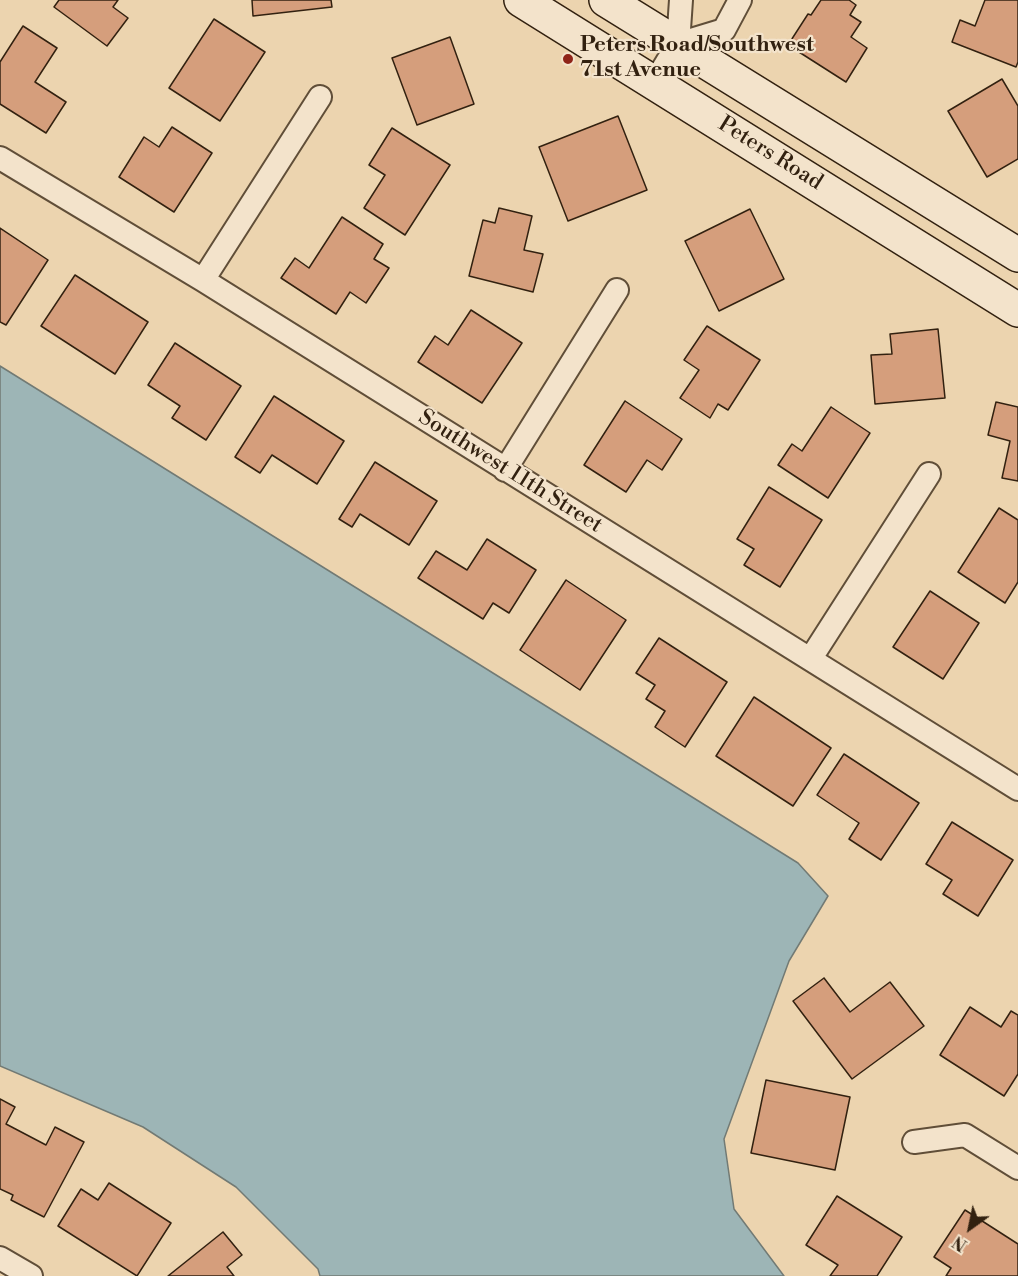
<!DOCTYPE html>
<html>
<head>
<meta charset="utf-8">
<style>
  body { margin:0 }
  #map { position:relative; width:1018px; height:1276px; overflow:hidden; background:#ecd4af; font-family:"Libre Bodoni",serif }
  canvas { display:block }
  .north { position:absolute; left:940px; top:1198px; width:60px; height:60px; -webkit-text-stroke:4px #f3e3cb; paint-order:stroke; rotate:213deg; font-size:16px; font-weight:700; line-height:24px; text-align:center; color:#322110 }
  .north::after { content:''; display:block; margin:auto; width:21px; height:27px; background:#322110; clip-path:polygon(50% 0,100% 100%,50% 72%,0 100%) }
</style>
</head>
<body>
<div id="map">
<canvas width="1018" height="1276"></canvas>
<div class="north">N</div>
</div>
<script>
const ctx = document.querySelector('canvas').getContext('2d');
ctx.lineJoin = 'round';
function fill(path, color) {
  ctx.fillStyle = color;
  ctx.fill(path, 'evenodd');
}
function poly(rows) {
  const path = new Path2D();
  for (const r of rows) {
    path.moveTo(r[0], r[1]);
    for (let i = 2; i < r.length; i += 2) path.lineTo(r[i], r[i + 1]);
  }
  return path;
}
function trace(path, color, width, dash) {
  ctx.strokeStyle = color;
  ctx.lineWidth = width;
  ctx.lineCap = dash ? 'butt' : 'round';
  ctx.setLineDash(dash || []);
  ctx.stroke(path);
}
function write(font, color, halo, rows, align = 'center') {
  ctx.font = font + ' "Libre Bodoni",serif';
  ctx.lineWidth = 4.5;
  ctx.setLineDash([]);
  ctx.textBaseline = 'middle';
  ctx.strokeStyle = halo;
  ctx.fillStyle = color;
  for (const [text, x, y, turn = 0] of rows) {
    ctx.save();
    ctx.translate(x, y);
    ctx.rotate((+turn || 0) * Math.PI / 180);
    ctx.textAlign = isNaN(turn) ? turn : align;
    if (halo) ctx.strokeText(text, 0, 0);
    ctx.fillText(text, 0, 0);
    ctx.restore();
  }
}
const water = poly([
  [0,366,798,863,828,896,789,961,724,1139,734,1209,784,1276,320,1276,318,1269,236,1187,143,1127,0,1066,0,366]
]);
fill(water, '#9db5b6');
trace(water, '#727a74', 1.5);
const building = poly([
  [59,0,118,0,113,7,128,18,107,46,54,7,59,0],
  [252,0,331,0,332,7,253,16,252,0],
  [821,0,849,0,856,5,850,15,861,22,851,37,867,48,846,82,788,45,808,14,811,15,821,0],
  [985,0,1018,0,1018,62,1016,67,952,42,960,20,975,26,985,0],
  [214,19,265,52,220,121,169,88,214,19],
  [23,26,57,48,35,82,66,102,46,133,0,104,0,62,23,26],
  [450,37,474,104,417,125,392,58,450,37],
  [1002,79,1018,106,1018,159,987,177,948,111,1002,79],
  [618,116,647,190,568,221,539,147,618,116],
  [172,127,212,153,174,212,119,177,144,137,159,147,172,127],
  [392,128,450,165,405,235,364,208,385,175,369,165,392,128],
  [499,208,532,216,524,250,543,254,533,292,469,276,483,220,495,223,499,208],
  [750,209,784,279,719,311,685,241,750,209],
  [342,217,383,244,374,259,389,268,366,303,350,292,336,314,281,278,295,258,309,268,342,217],
  [0,228,48,260,6,325,0,322,0,228],
  [75,275,148,322,115,374,41,326,75,275],
  [471,310,522,343,482,403,418,362,435,336,448,345,471,310],
  [707,326,760,360,728,410,718,404,710,418,680,398,699,370,684,360,707,326],
  [938,329,945,398,875,404,871,355,892,354,890,334,938,329],
  [175,343,241,386,206,440,172,418,180,406,148,385,175,343],
  [274,396,344,441,317,484,272,455,260,473,235,457,274,396],
  [625,401,682,439,662,470,647,460,626,492,584,465,625,401],
  [996,402,1018,407,1018,481,1002,478,1010,441,988,435,996,402],
  [831,407,870,433,828,498,778,465,792,444,802,451,831,407],
  [375,462,437,501,409,545,360,514,352,527,339,519,375,462],
  [769,487,822,520,780,587,744,565,754,549,737,539,769,487],
  [999,508,1018,520,1018,582,1005,603,958,572,999,508],
  [487,539,536,570,509,613,493,603,483,619,418,578,436,551,467,570,487,539],
  [566,580,626,620,580,690,520,650,566,580],
  [930,591,979,623,943,679,893,647,930,591],
  [659,638,727,682,685,747,655,727,665,711,646,699,655,685,636,673,659,638],
  [754,697,831,748,793,806,716,756,754,697],
  [844,754,919,803,881,860,849,839,859,823,817,795,844,754],
  [952,822,1013,860,978,916,943,894,952,880,926,864,952,822],
  [824,978,850,1012,890,982,924,1026,852,1079,793,1001,824,978],
  [970,1007,1001,1027,1011,1011,1018,1015,1018,1074,1004,1096,940,1055,970,1007],
  [766,1080,850,1097,835,1170,751,1153,766,1080],
  [0,1099,15,1107,6,1124,46,1145,55,1127,84,1142,44,1217,11,1200,13,1195,0,1189,0,1099],
  [109,1183,171,1223,137,1276,58,1226,81,1189,98,1200,109,1183],
  [837,1196,902,1237,877,1276,830,1276,838,1265,806,1245,837,1196],
  [965,1210,1018,1244,1018,1276,946,1276,951,1268,934,1257,965,1210],
  [223,1232,242,1255,227,1267,234,1276,168,1276,223,1232]
]);
fill(building, '#d59e7c');
trace(building, '#322110', 1.5);
const street = poly([
  [678,44,724,30,740,0],
  [655,82,678,44,681,0],
  [0,158,203,280,1018,789],
  [203,280,320,97],
  [505,470,617,290],
  [811,658,929,474],
  [914,1142,965,1135,1018,1168],
  [0,1258,31,1276]
]);
const secondary = poly([
  [521,0,1018,310],
  [606,0,1018,255]
]);
trace(street, '#604e38', 26);
trace(secondary, '#322110', 36);
trace(street, '#f3e3cb', 22);
trace(secondary, '#f3e3cb', 33);
for (const [x, y, r, color] of [
  [568,59,6,"#8f2418"]
]) {
  const dot = new Path2D();
  dot.arc(x, y, r, 0, 2 * Math.PI);
  ctx.fillStyle = color;
  ctx.fill(dot);
  trace(dot, '#f3e3cb', 2);
}
write('bold 22px', '#322110', '#f3e3cb', [
  ["Peters Road/Southwest",580,46],
  ["71st Avenue",580,71]
], 'left');
write('22px', '#322110', '#f3e3cb', [
  ["Peters Road",770,154,32],
  ["Southwest 11th Street",510,472,32]
]);
</script>
</body>
</html>
